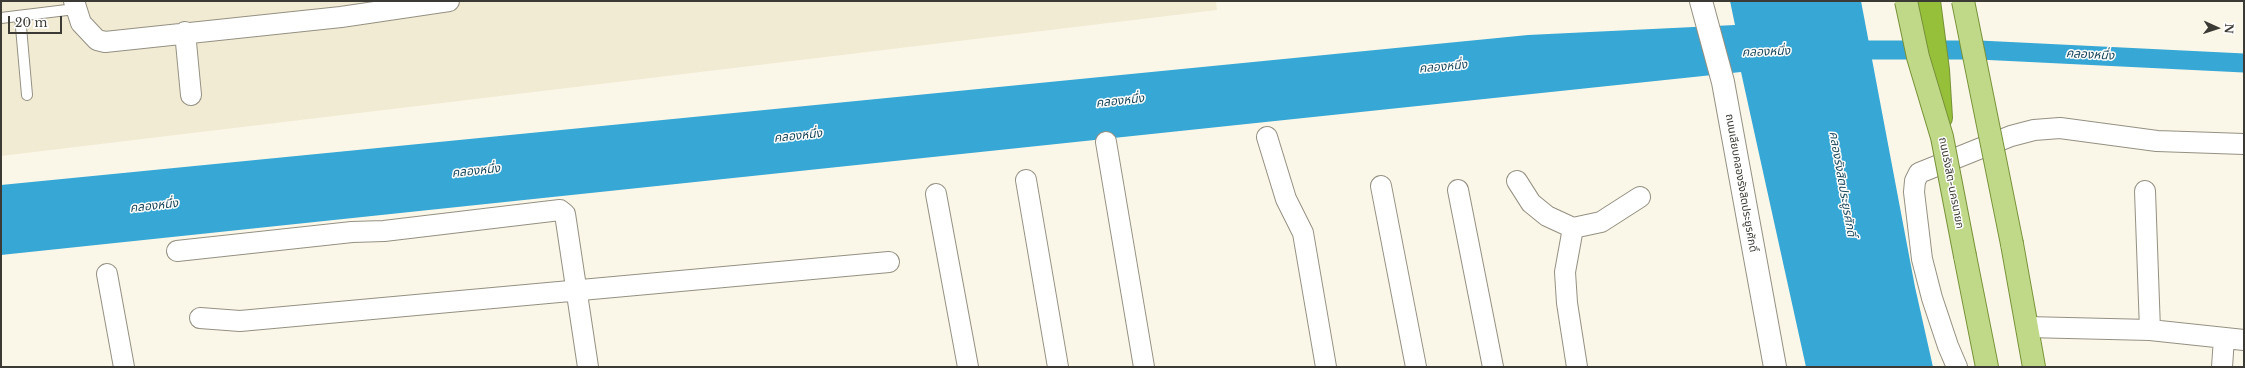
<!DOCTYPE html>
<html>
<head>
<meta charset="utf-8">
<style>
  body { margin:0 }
  #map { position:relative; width:2245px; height:368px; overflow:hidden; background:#fbf7e8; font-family:"Libre Baskerville",serif }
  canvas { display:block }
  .frame { position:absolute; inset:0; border:2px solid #3b3a34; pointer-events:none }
  .north { position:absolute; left:2197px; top:8px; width:40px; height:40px; -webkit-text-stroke:3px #fff; paint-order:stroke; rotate:93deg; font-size:11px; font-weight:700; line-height:16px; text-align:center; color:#3b3a34 }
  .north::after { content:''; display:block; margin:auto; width:14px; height:18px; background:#3b3a34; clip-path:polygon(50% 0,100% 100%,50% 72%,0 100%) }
  .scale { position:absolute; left:8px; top:16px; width:54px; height:18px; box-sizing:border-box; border:2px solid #3b3a34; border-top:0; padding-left:5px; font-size:12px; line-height:14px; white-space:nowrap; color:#3b3a34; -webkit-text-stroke:3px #fff; paint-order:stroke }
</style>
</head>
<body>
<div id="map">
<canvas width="2245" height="368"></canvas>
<div class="frame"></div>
<div class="north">N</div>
<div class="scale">20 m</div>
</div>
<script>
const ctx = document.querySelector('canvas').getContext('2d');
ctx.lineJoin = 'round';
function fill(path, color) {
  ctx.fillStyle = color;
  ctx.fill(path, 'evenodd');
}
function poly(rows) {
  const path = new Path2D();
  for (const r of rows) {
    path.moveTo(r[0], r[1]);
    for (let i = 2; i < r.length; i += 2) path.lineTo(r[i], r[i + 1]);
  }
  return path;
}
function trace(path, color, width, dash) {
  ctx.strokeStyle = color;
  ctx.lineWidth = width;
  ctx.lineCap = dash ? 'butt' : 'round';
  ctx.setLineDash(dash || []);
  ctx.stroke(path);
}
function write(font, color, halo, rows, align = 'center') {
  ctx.font = font + ' "Libre Baskerville","Noto Sans Thai",serif';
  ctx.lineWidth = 3;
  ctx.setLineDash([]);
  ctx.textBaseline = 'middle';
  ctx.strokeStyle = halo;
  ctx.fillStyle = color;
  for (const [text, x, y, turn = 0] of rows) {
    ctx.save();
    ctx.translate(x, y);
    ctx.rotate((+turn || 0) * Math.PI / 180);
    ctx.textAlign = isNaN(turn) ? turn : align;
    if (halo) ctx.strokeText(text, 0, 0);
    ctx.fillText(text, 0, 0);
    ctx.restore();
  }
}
fill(poly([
  [1,1,1216,1,1217,10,1,156]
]), '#f1ebd4');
fill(poly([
  [1730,1,1861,1,1915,287,1933,367,1806,367,1741,72,1,255,1,185,1528,35,1735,25]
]), '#37a7d6');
trace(poly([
  [1844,50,1979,50,2244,63]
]), '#37a7d6', 19);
const lane = poly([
  [20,16,27,95],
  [1,18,75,9]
]);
const street = poly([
  [74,1,81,23,97,40,105,42,341,17,449,1],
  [185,32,191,95],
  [1267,137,1286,199,1303,233,1326,367],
  [1106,142,1144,367],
  [1026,180,1058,367],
  [1517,181,1531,203,1547,216,1573,228,1601,222,1640,197],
  [1381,186,1416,367],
  [1458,190,1493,367],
  [2145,191,2150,330],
  [936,194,968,367],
  [1573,228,1565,272,1567,303,1577,367],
  [177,251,352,232,384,231,560,210,565,214,588,367],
  [107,274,124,367],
  [200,318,240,321,889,262],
  [2027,327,2150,330,2244,340],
  [1957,367,1948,346,1932,298,1922,259,1914,192,1915,181,1919,173,2011,136,2034,130,2060,128,2157,141,2244,144],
  [2222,367,2224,338]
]);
const secondary = poly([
  [1701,1,1723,82,1775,367]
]);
const primary = poly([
  [2012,244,2034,367],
  [1965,256,1987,367]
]);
const highway = poly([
  [1929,1,1938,70,1941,118]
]);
trace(lane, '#949082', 12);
trace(street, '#949082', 22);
trace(secondary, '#949082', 24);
trace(primary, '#769138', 24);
trace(highway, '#769138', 24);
trace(lane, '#fff', 10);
trace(street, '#fff', 20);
trace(secondary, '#fff', 22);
trace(primary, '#c0d989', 22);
trace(highway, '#96c03a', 22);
const primaryBridge = poly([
  [1906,1,1918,57,1942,137,1965,256],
  [1963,1,2012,244]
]);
trace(primaryBridge, '#769138', 24, []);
trace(primaryBridge, '#c0d989', 22);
write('11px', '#3b3a34', '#fff', [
  ["ถนนเลียบคลองรังสิตประยูรศักดิ์",1741,183,80],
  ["ถนนรังสิต-นครนายก",1951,183,79]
]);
write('italic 12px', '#19465a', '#fff', [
  ["คลองหนึ่ง",1766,52,-2],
  ["คลองหนึ่ง",2090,55,3],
  ["คลองหนึ่ง",1443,67,-5],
  ["คลองหนึ่ง",1120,101,-6],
  ["คลองหนึ่ง",798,136,-6],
  ["คลองหนึ่ง",476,171,-6],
  ["คลองรังสิตประยูรศักดิ์",1842,184,80],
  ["คลองหนึ่ง",154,206,-6]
]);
</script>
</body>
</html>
